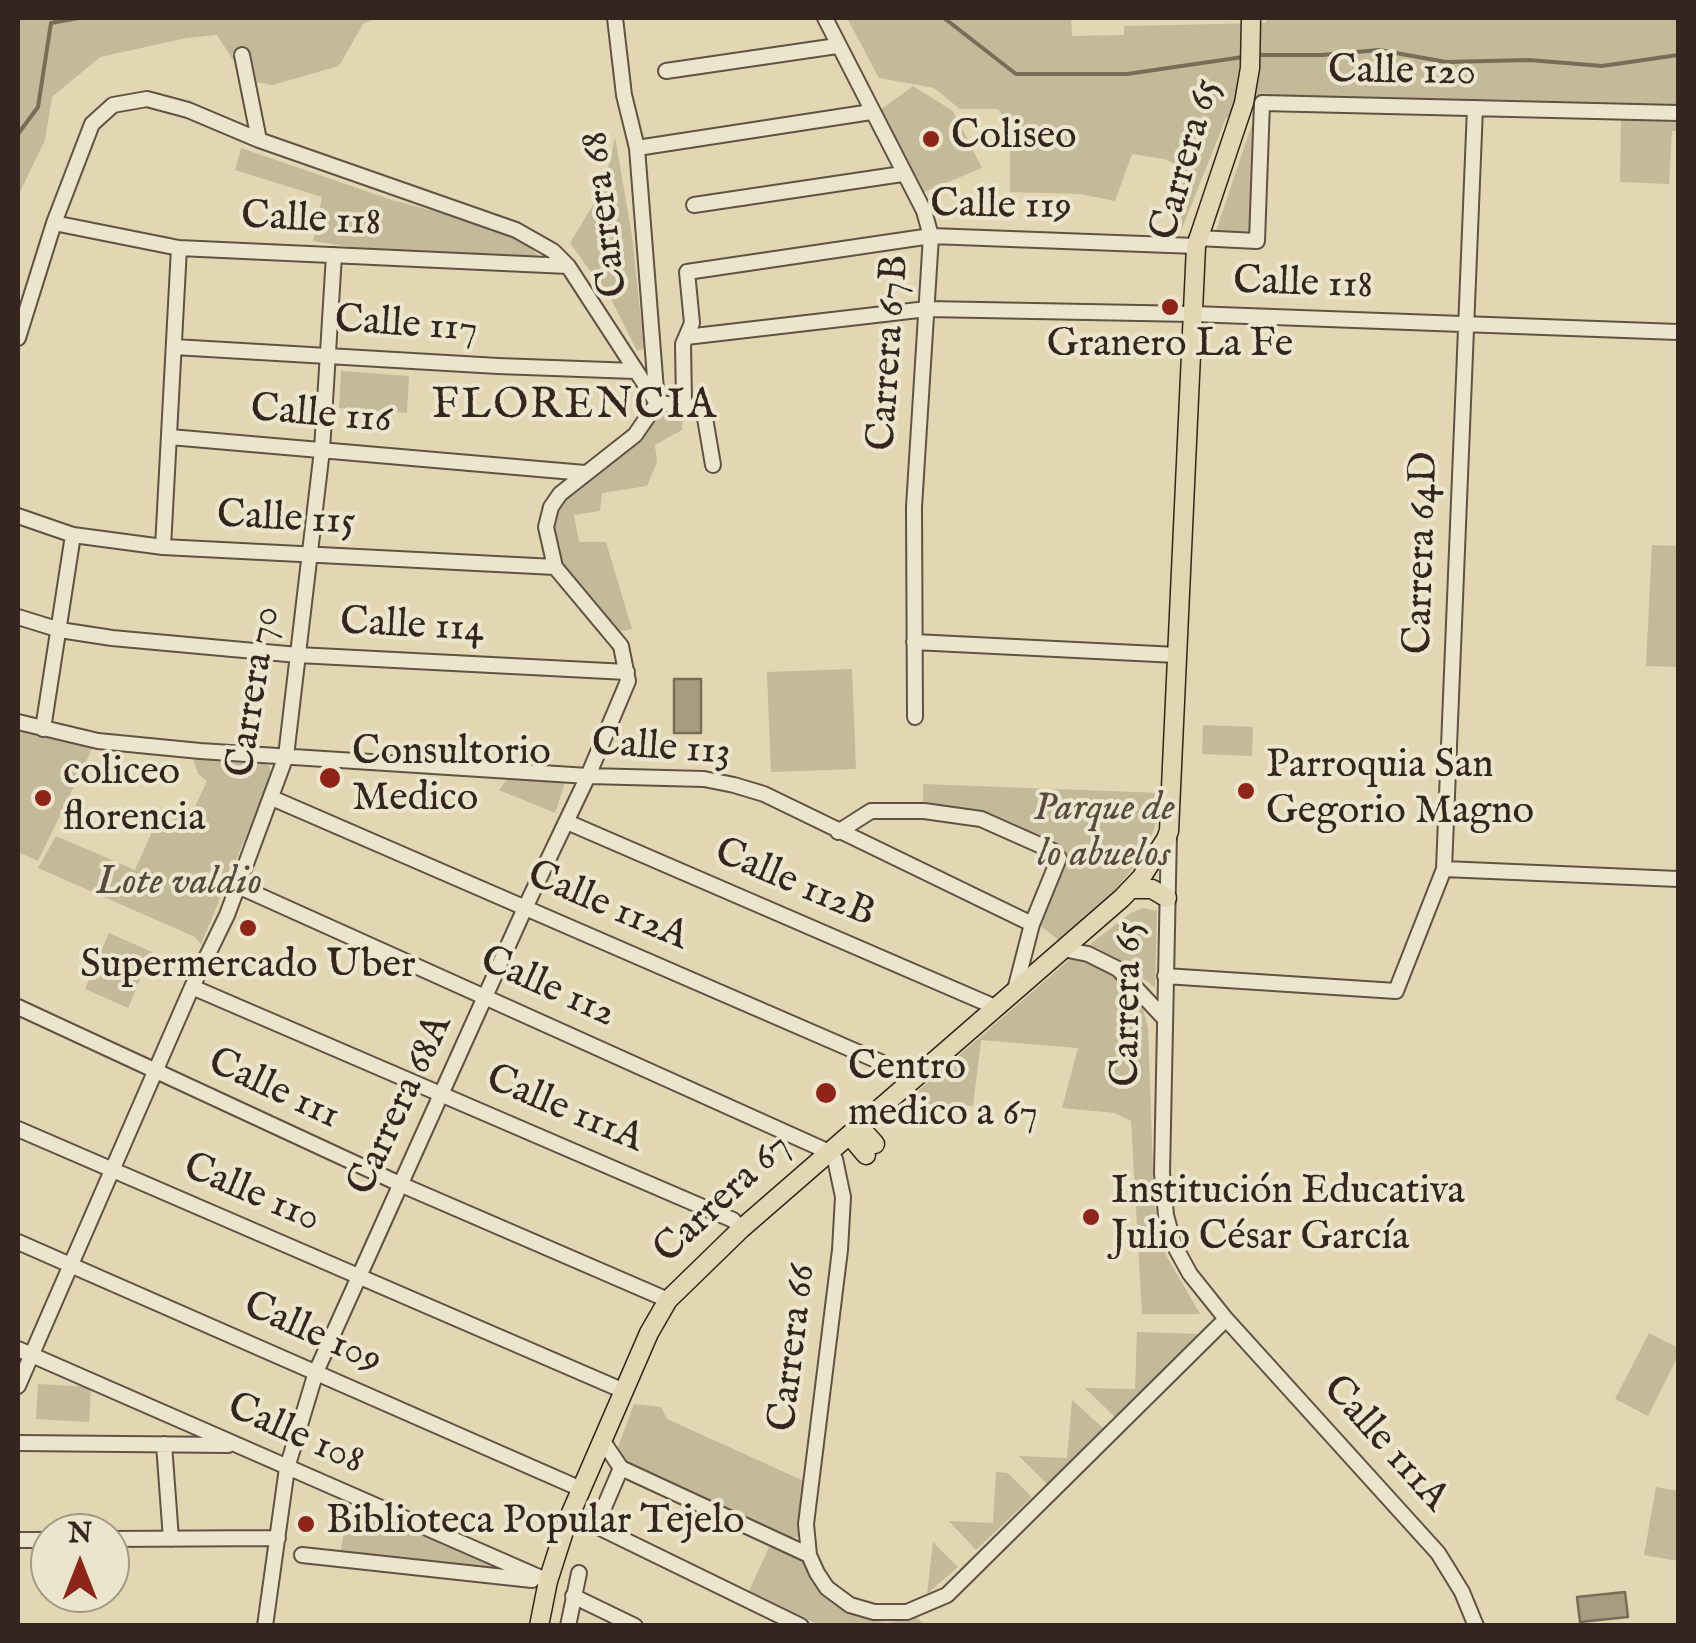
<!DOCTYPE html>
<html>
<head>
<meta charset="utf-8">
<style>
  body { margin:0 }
  #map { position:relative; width:1696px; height:1643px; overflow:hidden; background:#e2d7b2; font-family:"IM FELL English",serif }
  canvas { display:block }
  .frame { position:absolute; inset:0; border:20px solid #34261f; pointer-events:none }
  .north { position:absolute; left:30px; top:1513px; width:100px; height:100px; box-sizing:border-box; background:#ece5cd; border:2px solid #a29987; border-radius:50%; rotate:0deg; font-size:28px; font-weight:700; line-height:40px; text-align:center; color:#34261f }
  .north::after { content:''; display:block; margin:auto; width:35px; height:45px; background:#8f2418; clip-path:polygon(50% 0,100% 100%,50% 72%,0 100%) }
</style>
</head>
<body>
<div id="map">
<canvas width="1696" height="1643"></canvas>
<div class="frame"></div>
<div class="north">N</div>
</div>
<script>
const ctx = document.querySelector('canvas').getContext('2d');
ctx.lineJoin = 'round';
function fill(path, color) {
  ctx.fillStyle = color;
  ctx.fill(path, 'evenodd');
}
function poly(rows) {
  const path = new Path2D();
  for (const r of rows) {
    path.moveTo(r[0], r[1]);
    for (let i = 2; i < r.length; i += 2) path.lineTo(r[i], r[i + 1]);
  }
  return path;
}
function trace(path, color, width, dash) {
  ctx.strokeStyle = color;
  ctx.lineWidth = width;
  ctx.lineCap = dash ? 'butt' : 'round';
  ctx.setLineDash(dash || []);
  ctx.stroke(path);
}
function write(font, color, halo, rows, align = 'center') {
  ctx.font = font + ' "IM FELL English",serif';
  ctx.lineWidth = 8;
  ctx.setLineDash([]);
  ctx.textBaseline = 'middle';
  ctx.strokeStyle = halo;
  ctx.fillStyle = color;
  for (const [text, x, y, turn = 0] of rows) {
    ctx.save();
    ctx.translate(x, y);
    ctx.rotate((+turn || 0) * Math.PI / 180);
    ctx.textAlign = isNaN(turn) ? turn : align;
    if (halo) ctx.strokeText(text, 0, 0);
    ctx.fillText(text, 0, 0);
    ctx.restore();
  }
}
fill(poly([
  [18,18,376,18,363,24,339,66,272,85,246,80,217,35,186,38,100,57,52,97,45,140,18,196],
  [847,18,1071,18,1072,36,1124,35,1124,26,1266,23,1267,18,1678,18,1678,105,1261,96,1226,118,1179,236,1184,170,1165,159,1132,154,1115,201,1080,194,1010,192,1010,126,998,109,960,109,934,88,879,78],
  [913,86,953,111,982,168,924,192,879,111],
  [1258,106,1250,233,1216,231],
  [1621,117,1678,118,1678,131,1672,131,1669,184,1620,182],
  [615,137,632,236,644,348,637,351,612,301,570,243,593,205,610,162],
  [241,148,392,200,473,221,525,243,540,257,356,248,313,241,322,197,235,170],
  [341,371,409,376,407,413,339,408],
  [657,403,684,403,682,430,655,445,657,462,647,486,602,493,600,511,574,515,579,542,606,542,632,629,611,633,559,563,551,535,557,507],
  [1652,545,1678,546,1678,667,1646,666],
  [852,669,856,769,771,772,767,672],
  [1203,725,1253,727,1252,756,1202,754],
  [18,731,94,745,38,861,18,852],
  [192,754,256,759,267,762,272,774,201,944,195,937,38,868,56,836,135,870,156,823,171,824,180,804,193,811,207,781,198,774],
  [511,774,566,780,555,813,499,790],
  [923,784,1161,793,1160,811,1149,843,1134,867,1112,894,1060,941,1035,922,1065,853,982,815,923,808],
  [1143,908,1157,911,1155,988,1122,961,1090,944,1131,913],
  [109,933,152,952,128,1008,85,989],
  [1081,958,1110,968,1142,1004,1148,1028,1154,1202,1166,1255,1200,1314,1142,1314,1131,1121,1115,1113,1062,1108,1078,1048,981,1040,973,1106,904,1103,1069,960],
  [1137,1332,1199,1334,1117,1419,1085,1388,1135,1389],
  [1649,1333,1678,1348,1678,1356,1648,1416,1615,1399],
  [38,1384,91,1387,89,1422,36,1419],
  [1072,1400,1103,1428,1047,1484,1019,1456,1067,1458],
  [634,1404,661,1407,667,1419,804,1481,799,1537,784,1538,626,1464,618,1447],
  [996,1472,1008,1473,1032,1497,976,1550,949,1521,993,1523],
  [1656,1487,1678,1491,1678,1561,1644,1555],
  [351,1498,531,1579,339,1558],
  [933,1542,958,1567,927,1594],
  [771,1543,802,1558,812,1582,825,1596,858,1617,886,1623,918,1618,924,1625,819,1625,749,1591]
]), '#c4b999');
const water = poly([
  [674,679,701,679,701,733,674,733,674,679],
  [1625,1592,1628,1617,1580,1622,1577,1597,1625,1592]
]);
fill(water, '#a79b80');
trace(water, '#796c59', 2.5);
trace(poly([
  [944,18,1016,74,1127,74,1243,57],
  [1258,55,1322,55,1379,50,1446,62,1529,60,1602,66,1678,55],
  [18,134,38,107,51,23,78,18]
]), '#796c59', 4);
const minor = poly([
  [615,18,624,95,637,148,657,403],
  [825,18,924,211,931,236,914,507,915,717],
  [242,55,259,140],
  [666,71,837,46],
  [637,148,871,112],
  [694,205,902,174],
  [54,223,179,248,568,266],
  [1197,238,1257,241,1262,103,1678,113],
  [686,337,927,309,1193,314,1678,332],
  [18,338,54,223,92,124,113,105,147,99,188,110,259,140,516,230,553,251,568,266,657,403],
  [174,347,498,366,635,371],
  [657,403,697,407,705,418,713,465],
  [684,403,683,344,692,323,687,272,931,236,1196,246],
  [170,437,585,473],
  [18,516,73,535,163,547,555,567],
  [163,547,179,248],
  [18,617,60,630,112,638,298,655,627,672],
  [914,642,1177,655],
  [18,722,98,741,200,751,588,776,704,779,734,785,764,794,1032,924],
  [43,729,73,535],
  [272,798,915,1077],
  [567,822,995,1007],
  [838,832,871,811,924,811,981,819,1053,851,1059,858,1032,924,1015,990],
  [1169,832,1162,1173,1166,1215,1174,1245,1190,1274,1226,1319,1438,1553,1462,1592,1476,1626],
  [1444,869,1678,879],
  [238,886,829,1152,835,1159,843,1197,840,1250,806,1524,809,1555,817,1573,827,1588,850,1605,874,1612,907,1612,947,1595,1226,1319],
  [1063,949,1088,954,1118,969,1163,1017],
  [1165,976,1396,991,1444,869,1475,108],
  [192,987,733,1220,741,1229],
  [18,1007,402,1185,668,1300],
  [18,1129,624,1391],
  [18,1242,581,1489],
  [18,1349,548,1581],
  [18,1386,192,987,227,915,286,756,322,450,334,255],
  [602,1440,621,1468,809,1555],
  [18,1443,228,1445],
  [164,1444,171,1539],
  [621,1468,596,1526,801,1626],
  [110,1539,278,1538],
  [18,1540,50,1540],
  [302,1555,532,1580],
  [573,1596,635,1626],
  [265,1626,287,1468,316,1372,525,908,588,776,628,681,621,646,555,567,546,527,551,507,560,494,635,435,657,403],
  [568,1626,579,1573]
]);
const major = poly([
  [1132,889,1152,889,1167,898],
  [859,1126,875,1144],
  [849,1135,866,1155],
  [539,1626,548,1581,567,1522,649,1333,668,1300,741,1229,1122,898,1141,878,1166,839,1169,831,1196,246,1244,103,1250,68,1251,18]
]);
trace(minor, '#605244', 18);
trace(major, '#34261f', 21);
trace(minor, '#ece5cd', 14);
trace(major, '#e2d7b2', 18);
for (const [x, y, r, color] of [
  [931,139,10,"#8f2418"],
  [1170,307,10,"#8f2418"],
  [330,778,12,"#8f2418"],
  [1246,791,10,"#8f2418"],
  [43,798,10,"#8f2418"],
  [248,928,10,"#8f2418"],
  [826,1093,12,"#8f2418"],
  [1091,1217,10,"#8f2418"],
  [306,1524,10,"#8f2418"]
]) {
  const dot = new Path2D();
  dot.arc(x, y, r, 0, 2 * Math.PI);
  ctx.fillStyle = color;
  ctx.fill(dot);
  trace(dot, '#ece5cd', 4);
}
write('40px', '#34261f', '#ece5cd', [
  ["Calle 120",1402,74,1],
  ["Carrera 65",1188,160,-74],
  ["Calle 119",1001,208,1],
  ["Carrera 68",607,214,-97],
  ["Calle 118",311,222,3],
  ["Calle 118",1303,286,2],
  ["Calle 117",406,327,4],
  ["Carrera 67B",891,353,-86],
  ["Calle 116",321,417,5],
  ["Calle 115",286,521,3],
  ["Carrera 64D",1424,553,-88],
  ["Calle 114",412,628,3],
  ["Carrera 70",256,692,-81],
  ["Calle 113",661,750,4],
  ["Calle 112B",794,885,23],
  ["Calle 112A",607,908,23],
  ["Calle 112",547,989,24],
  ["Carrera 65",1130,1004,-89],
  ["Calle 111",273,1091,25],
  ["Carrera 68A",402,1106,-65],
  ["Calle 111A",564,1111,23],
  ["Calle 110",251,1195,23],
  ["Carrera 67",724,1200,-43],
  ["Calle 109",312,1335,24],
  ["Carrera 66",795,1348,-83],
  ["Calle 108",295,1436,24],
  ["Calle 111A",1384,1445,48]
]);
write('40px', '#34261f', '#ece5cd', [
  ["Coliseo",951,139],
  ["Granero La Fe",1170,347,"center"],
  ["Consultorio",352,755],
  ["Medico",352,801],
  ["Parroquia San",1266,768],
  ["Gegorio Magno",1266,814],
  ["coliceo",63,775],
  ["florencia",63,821],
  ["Supermercado Uber",248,968,"center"],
  ["Centro",848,1070],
  ["medico a 67",848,1116],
  ["Institución Educativa",1111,1194],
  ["Julio César García",1111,1240],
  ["Biblioteca Popular Tejelo",326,1524]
], 'left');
write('italic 40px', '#584b3e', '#ece5cd', [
  ["Parque de",1104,811],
  ["lo abuelos",1104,857],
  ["Lote valdio",179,885]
]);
ctx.letterSpacing = '2.5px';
write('42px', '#34261f', '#ece5cd', [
  ["FLORENCIA",575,408]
]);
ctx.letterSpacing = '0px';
</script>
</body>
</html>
